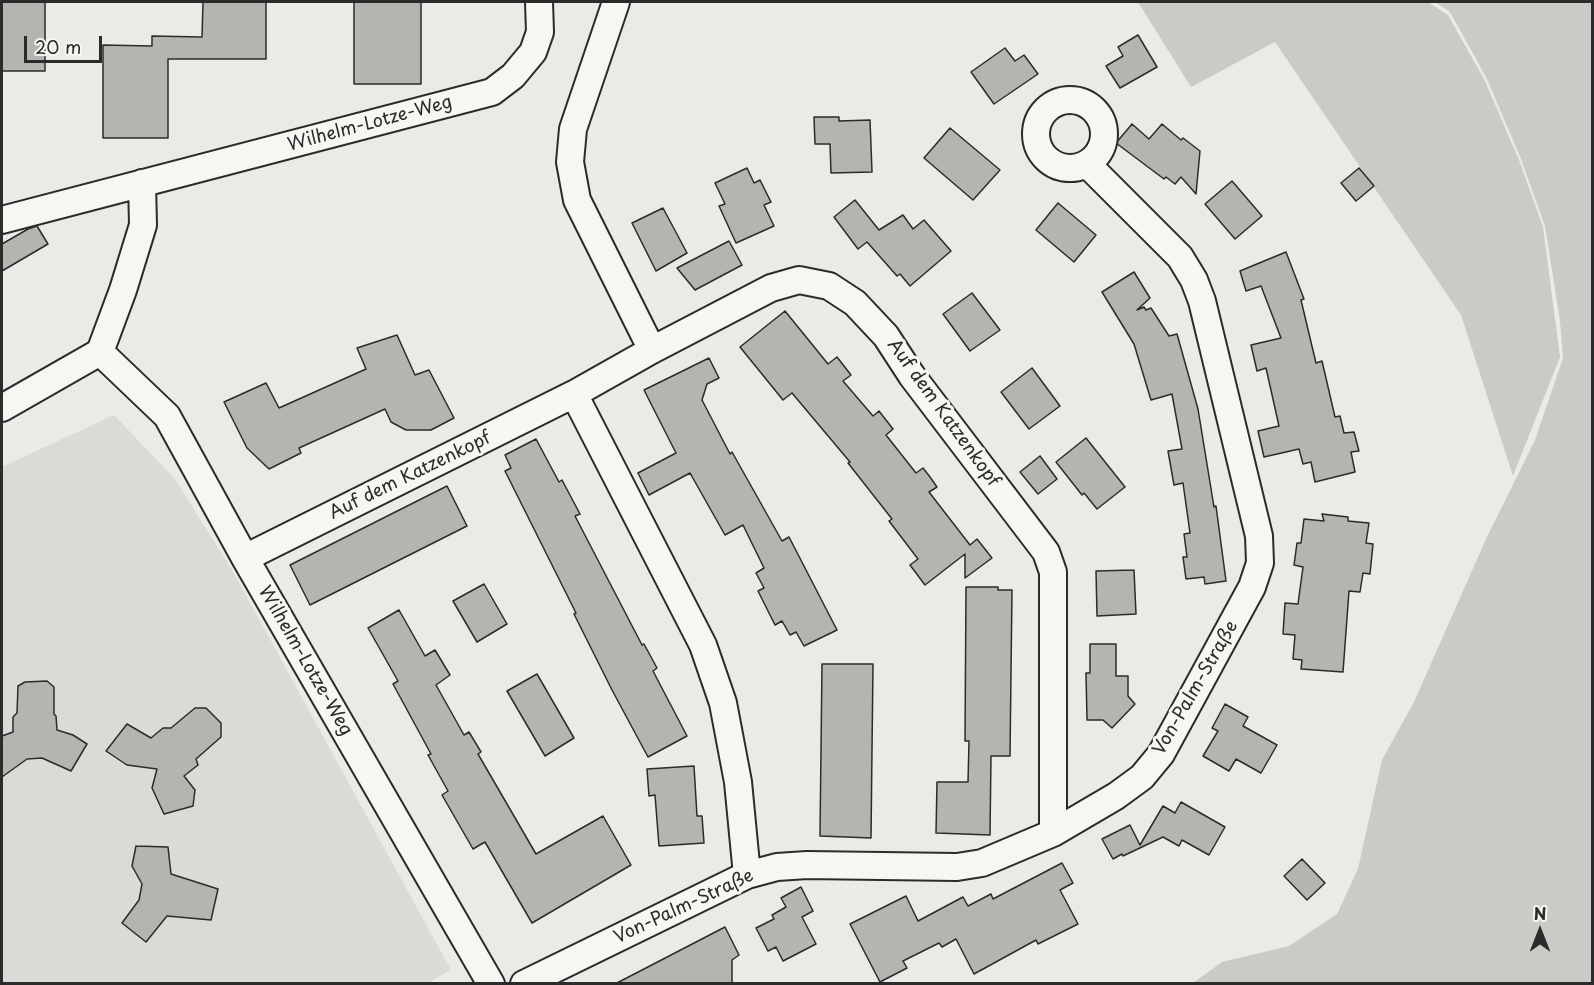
<!DOCTYPE html>
<html>
<head>
<meta charset="utf-8">
<style>
  body { margin:0 }
  #map { position:relative; width:1594px; height:985px; overflow:hidden; background:#eaeae6; font-family:"Playpen Sans",sans-serif }
  canvas { display:block }
  .frame { position:absolute; inset:0; border:3px solid #2b2b2b; pointer-events:none }
  .north { position:absolute; left:1510px; top:901px; width:60px; height:60px; -webkit-text-stroke:4px #f6f6f2; paint-order:stroke; rotate:0deg; font-size:16px; font-weight:700; line-height:24px; text-align:center; color:#2b2b2b }
  .north::after { content:''; display:block; margin:auto; width:21px; height:27px; background:#2b2b2b; clip-path:polygon(50% 0,100% 100%,50% 72%,0 100%) }
  .scale { position:absolute; left:24px; top:36px; width:78px; height:27px; box-sizing:border-box; border:3px solid #2b2b2b; border-top:0; padding-left:8px; font-size:18px; line-height:21px; white-space:nowrap; color:#2b2b2b; -webkit-text-stroke:4px #f6f6f2; paint-order:stroke }
</style>
</head>
<body>
<div id="map">
<canvas width="1594" height="985"></canvas>
<div class="frame"></div>
<div class="north">N</div>
<div class="scale">20 m</div>
</div>
<script>
const ctx = document.querySelector('canvas').getContext('2d');
ctx.lineJoin = 'round';
function fill(path, color) {
  ctx.fillStyle = color;
  ctx.fill(path, 'evenodd');
}
function poly(rows) {
  const path = new Path2D();
  for (const r of rows) {
    if (r.length === 3) {
      path.moveTo(r[0] + r[2], r[1]);
      path.arc(r[0], r[1], r[2], 0, 2 * Math.PI);
      continue;
    }
    path.moveTo(r[0], r[1]);
    for (let i = 2; i < r.length; i += 2) path.lineTo(r[i], r[i + 1]);
  }
  return path;
}
function trace(path, color, width, dash) {
  ctx.strokeStyle = color;
  ctx.lineWidth = width;
  ctx.lineCap = dash ? 'butt' : 'round';
  ctx.setLineDash(dash || []);
  ctx.stroke(path);
}
function write(font, color, halo, rows, align = 'center') {
  ctx.font = font + ' "Playpen Sans",sans-serif';
  ctx.lineWidth = 6;
  ctx.setLineDash([]);
  ctx.textBaseline = 'middle';
  ctx.strokeStyle = halo;
  ctx.fillStyle = color;
  for (const [text, x, y, turn = 0] of rows) {
    ctx.save();
    ctx.translate(x, y);
    ctx.rotate((+turn || 0) * Math.PI / 180);
    ctx.textAlign = isNaN(turn) ? turn : align;
    if (halo) ctx.strokeText(text, 0, 0);
    ctx.fillText(text, 0, 0);
    ctx.restore();
  }
}
fill(poly([
  [114,415,175,479,232,570,451,970,426,984,2,983,2,467]
]), '#dadad6');
fill(poly([
  [1138,2,1428,2,1448,15,1485,81,1519,160,1543,227,1560,357,1513,476,1461,315,1275,42,1191,87],
  [1435,2,1592,2,1592,983,1193,983,1222,962,1289,946,1337,914,1358,869,1382,760,1414,702,1486,539,1535,440,1563,358,1560,321,1545,226,1521,159,1487,79,1450,12]
]), '#cacac7');
const building = poly([
  [2,2,45,2,45,71,2,71,2,2],
  [203,2,266,2,266,59,168,59,168,138,103,138,103,45,152,46,152,36,202,37,203,2],
  [354,2,421,2,421,84,354,84,354,2],
  [1138,35,1157,67,1120,88,1106,66,1123,56,1118,47,1138,35],
  [1005,48,1015,61,1024,55,1038,74,994,104,971,72,1005,48],
  [814,117,839,117,839,121,870,120,872,172,831,173,830,144,815,144,814,117],
  [1132,124,1149,139,1162,124,1181,140,1183,138,1200,151,1196,194,1181,177,1175,184,1166,177,1164,179,1116,143,1132,124],
  [950,128,1000,170,973,200,924,158,950,128],
  [747,168,754,183,760,180,771,202,764,205,774,226,736,243,719,206,725,204,715,183,747,168],
  [1359,168,1374,186,1356,201,1341,183,1359,168],
  [1232,181,1262,216,1235,239,1205,204,1232,181],
  [855,200,879,230,903,215,913,229,924,220,951,251,910,286,900,274,897,276,867,242,858,249,834,217,855,200],
  [1058,203,1096,235,1074,262,1036,230,1058,203],
  [663,208,687,253,656,271,632,223,663,208],
  [37,226,48,244,2,271,2,244,28,229,37,226],
  [729,241,742,265,695,290,677,268,729,241],
  [1286,252,1304,299,1301,300,1316,363,1322,361,1335,417,1340,416,1344,433,1354,432,1359,451,1351,452,1355,472,1315,482,1311,462,1303,464,1299,449,1264,457,1258,431,1279,426,1266,368,1257,371,1251,345,1281,338,1261,286,1246,291,1240,271,1286,252],
  [1134,272,1150,298,1137,310,1144,307,1146,310,1151,308,1169,336,1177,334,1198,409,1214,507,1216,506,1226,581,1205,584,1204,577,1186,579,1183,557,1187,557,1184,534,1190,533,1183,483,1174,485,1168,451,1182,449,1172,394,1151,400,1134,344,1102,292,1134,272],
  [972,293,1000,330,970,351,943,314,972,293],
  [785,311,828,364,837,357,851,375,843,381,873,416,879,411,893,429,886,435,916,473,923,468,930,477,937,487,929,492,970,545,977,539,992,558,965,578,965,554,925,585,910,565,918,559,889,521,892,519,848,463,850,462,792,393,783,400,740,347,785,311],
  [397,335,415,375,429,370,454,418,431,430,406,430,391,422,385,409,299,448,301,453,269,469,247,448,224,402,266,383,279,408,366,369,357,348,397,335],
  [709,358,719,378,707,384,702,400,730,454,732,452,782,541,789,537,837,630,804,646,796,632,790,635,782,621,775,625,758,591,764,588,756,573,764,568,743,525,725,535,690,473,649,495,638,473,676,453,644,390,709,358],
  [1032,368,1060,406,1029,429,1001,392,1032,368],
  [1086,438,1125,487,1097,509,1084,493,1082,495,1056,462,1086,438],
  [536,439,559,482,562,480,580,514,575,516,642,645,644,644,657,668,653,671,687,736,648,757,612,690,574,614,576,613,505,471,511,468,505,455,536,439],
  [1040,456,1057,479,1038,494,1020,472,1040,456],
  [447,486,467,526,310,605,290,565,447,486],
  [1322,514,1348,517,1348,521,1369,523,1366,543,1373,544,1370,574,1363,573,1360,592,1349,591,1343,672,1301,669,1302,660,1293,659,1295,635,1283,634,1285,603,1298,604,1303,567,1294,565,1297,543,1301,543,1304,519,1324,521,1322,514],
  [1134,570,1136,614,1097,616,1096,571,1134,570],
  [484,584,507,624,477,642,453,601,484,584],
  [966,587,998,587,998,590,1012,590,1010,756,991,756,990,835,936,833,937,782,968,782,969,741,965,741,966,587],
  [399,610,425,656,435,650,450,675,436,685,464,735,469,732,481,752,478,754,536,854,603,816,631,865,532,923,485,842,473,849,442,795,448,791,428,755,431,754,393,684,398,681,368,628,399,610],
  [1090,644,1116,644,1116,676,1128,676,1128,696,1135,704,1112,728,1103,720,1087,720,1086,673,1090,673,1090,644],
  [822,664,873,664,871,838,820,836,822,664],
  [537,674,574,738,545,756,507,691,537,674],
  [47,681,54,687,54,714,56,716,57,730,73,735,87,744,71,771,42,758,27,759,2,777,2,736,13,732,13,717,17,713,18,686,25,682,47,681],
  [1225,704,1248,717,1243,726,1277,745,1261,773,1236,759,1229,771,1203,756,1218,731,1212,728,1225,704],
  [195,708,206,708,221,723,221,737,196,759,198,765,184,776,195,790,193,806,164,814,152,788,157,769,127,765,106,751,127,724,151,738,163,728,171,728,195,708],
  [694,766,697,816,702,816,704,843,659,846,655,795,649,796,647,769,694,766],
  [1181,802,1225,827,1209,855,1182,840,1179,846,1163,837,1123,856,1122,854,1113,859,1102,839,1130,825,1140,845,1163,806,1175,813,1181,802],
  [136,846,168,847,171,874,218,889,211,920,167,916,146,942,122,923,139,900,142,884,132,866,136,846],
  [1302,859,1325,883,1307,900,1284,876,1302,859],
  [1062,863,1073,883,1060,890,1078,924,1038,944,1036,940,974,974,956,939,942,947,939,943,903,961,907,968,880,982,850,924,906,896,918,921,963,897,968,906,991,894,993,899,1062,863],
  [801,887,813,911,802,917,816,944,783,961,776,947,768,951,756,928,774,919,772,915,786,907,781,898,801,887],
  [725,927,739,955,732,960,732,984,615,984,725,927]
]);
fill(building, '#b4b4b1');
trace(building, '#2b2b2b', 1.5);
const minor = poly([
  [616,2,573,129,570,162,577,200,652,350],
  [1070,134,34],
  [2,220,492,92,513,76,533,52,540,32,539,2],
  [100,352,123,290,143,225,142,183],
  [574,394,703,645,723,703,738,782,747,875],
  [2,408,100,352,167,416,245,558,491,984],
  [245,558,574,394,652,350,771,288,799,280,829,286,855,303,886,336,912,376,1046,552,1053,572,1053,833],
  [524,984,747,875,777,867,807,865,957,867,982,863,1053,833,1116,796,1142,777,1161,754,1252,587,1260,563,1259,536,1202,301,1194,280,1180,257,1087,164]
]);
trace(minor, '#2b2b2b', 30);
trace(minor, '#f6f6f2', 26);
write('18px', '#2b2b2b', '#f6f6f2', [
  ["Wilhelm-Lotze-Weg",370,124,-15],
  ["Auf dem Katzenkopf",943,413,54],
  ["Auf dem Katzenkopf",410,476,-26],
  ["Wilhelm-Lotze-Weg",305,661,60],
  ["Von-Palm-Straße",1196,688,-60],
  ["Von-Palm-Straße",684,907,-25]
]);
</script>
</body>
</html>
